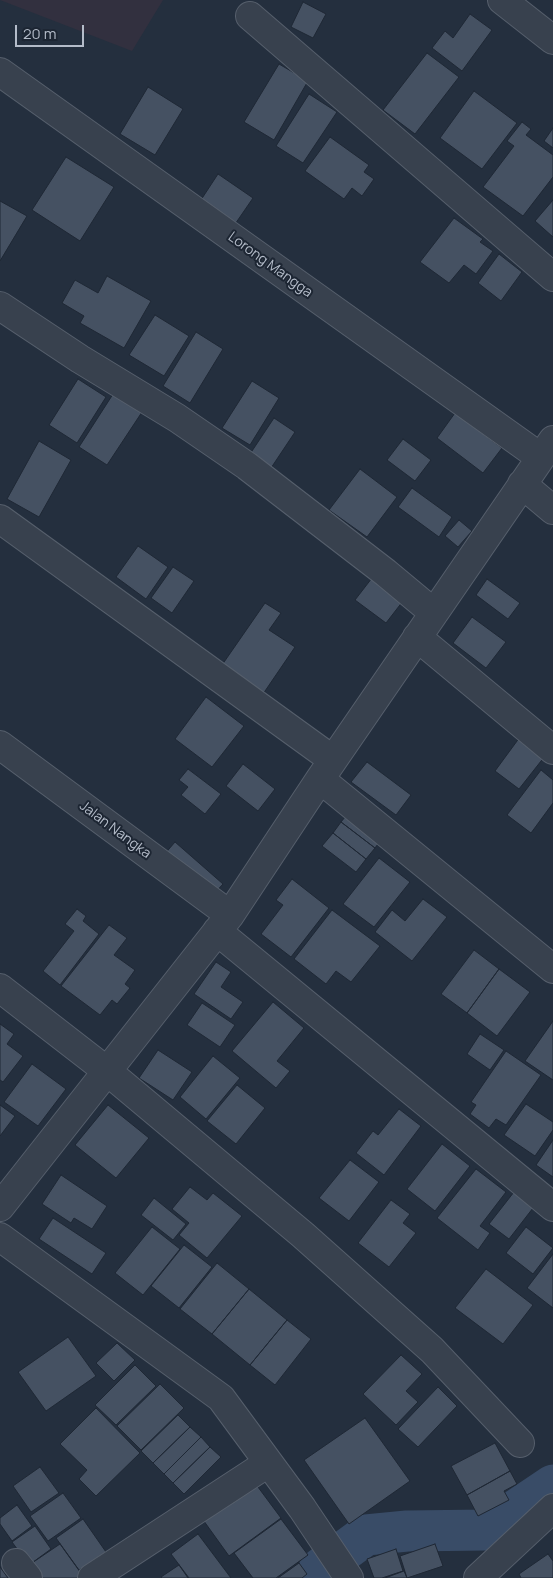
<!DOCTYPE html>
<html>
<head>
<meta charset="utf-8">
<style>
  body { margin:0 }
  #map { position:relative; width:553px; height:1578px; overflow:hidden; background:#242f3e; font-family:Manrope,sans-serif }
  canvas { display:block }
  .scale { position:absolute; left:15px; top:25px; width:69px; height:22px; box-sizing:border-box; border:2px solid #b4bcc9; border-top:0; padding-left:6px; font-size:15px; line-height:18px; white-space:nowrap; color:#b4bcc9; -webkit-text-stroke:4px #1d2633; paint-order:stroke }
</style>
</head>
<body>
<div id="map">
<canvas width="553" height="1578"></canvas>
<div class="scale">20 m</div>
</div>
<script>
const ctx = document.querySelector('canvas').getContext('2d');
ctx.lineJoin = 'round';
function fill(path, color) {
  ctx.fillStyle = color;
  ctx.fill(path, 'evenodd');
}
function poly(rows) {
  const path = new Path2D();
  for (const r of rows) {
    path.moveTo(r[0], r[1]);
    for (let i = 2; i < r.length; i += 2) path.lineTo(r[i], r[i + 1]);
  }
  return path;
}
function trace(path, color, width, dash) {
  ctx.strokeStyle = color;
  ctx.lineWidth = width;
  ctx.lineCap = dash ? 'butt' : 'round';
  ctx.setLineDash(dash || []);
  ctx.stroke(path);
}
function write(font, color, halo, rows, align = 'center') {
  ctx.font = font + ' Manrope,sans-serif';
  ctx.lineWidth = 4;
  ctx.setLineDash([]);
  ctx.textBaseline = 'middle';
  ctx.strokeStyle = halo;
  ctx.fillStyle = color;
  for (const [text, x, y, turn = 0] of rows) {
    ctx.save();
    ctx.translate(x, y);
    ctx.rotate((+turn || 0) * Math.PI / 180);
    ctx.textAlign = isNaN(turn) ? turn : align;
    if (halo) ctx.strokeText(text, 0, 0);
    ctx.fillText(text, 0, 0);
    ctx.restore();
  }
}
fill(poly([
  [0,0,163,0,132,51]
]), '#32303f');
trace(poly([
  [313,1578,321,1568,366,1535,407,1531,486,1530,553,1485]
]), '#394c67', 41);
const building = poly([
  [303,2,326,14,313,38,291,27,303,2],
  [470,14,492,30,462,71,432,48,445,31,453,38,470,14],
  [427,53,459,77,415,134,383,110,427,53],
  [279,64,308,81,274,140,244,122,279,64],
  [148,87,183,109,155,155,120,134,148,87],
  [474,91,517,123,482,169,440,138,474,91],
  [309,94,337,112,303,163,276,146,309,94],
  [522,122,531,129,526,135,553,155,553,177,523,216,483,187,514,146,507,141,522,122],
  [553,128,553,148,544,141,553,128],
  [330,137,369,165,364,172,374,179,362,196,352,188,344,199,305,171,330,137],
  [66,157,114,187,80,241,32,210,66,157],
  [218,174,253,198,231,230,197,206,218,174],
  [553,200,553,237,535,221,553,200],
  [0,201,27,216,0,261,0,201],
  [454,218,483,239,480,242,493,251,476,274,464,265,449,283,420,262,454,218],
  [499,254,522,272,501,301,478,283,499,254],
  [107,276,151,301,124,348,80,323,84,316,62,303,75,280,98,293,107,276],
  [155,315,189,336,164,376,129,355,155,315],
  [196,332,223,349,190,403,163,386,196,332],
  [78,379,106,397,77,443,49,425,78,379],
  [252,381,279,398,250,445,222,428,252,381],
  [115,391,144,409,107,465,79,447,115,391],
  [455,413,502,448,483,473,437,438,455,413],
  [274,418,295,432,271,468,250,454,274,418],
  [403,439,431,460,415,481,387,460,403,439],
  [39,441,71,460,39,517,7,499,39,441],
  [360,469,397,497,367,537,329,510,360,469],
  [412,488,452,517,439,537,398,507,412,488],
  [459,520,472,531,458,547,445,536,459,520],
  [138,546,168,567,146,599,116,577,138,546],
  [173,567,194,581,172,613,151,598,173,567],
  [372,578,403,601,386,623,355,600,372,578],
  [487,579,520,603,508,619,476,595,487,579],
  [265,603,281,613,269,630,295,647,263,694,222,665,265,603],
  [472,617,506,642,486,668,453,643,472,617],
  [206,697,244,726,212,767,175,739,206,697],
  [520,737,545,756,519,789,495,771,520,737],
  [367,762,411,795,396,815,351,782,367,762],
  [243,764,275,789,258,811,226,786,243,764],
  [188,769,221,794,205,814,181,795,188,787,179,780,188,769],
  [541,770,553,780,553,803,531,833,507,815,541,770],
  [350,811,383,837,375,848,341,822,350,811],
  [341,822,375,848,366,859,333,833,341,822],
  [333,833,366,859,356,872,322,846,333,833],
  [175,842,223,884,211,897,163,856,175,842],
  [379,858,410,882,374,927,343,904,379,858],
  [292,879,329,908,291,957,261,934,283,905,276,900,292,879],
  [423,899,447,917,412,961,375,932,392,910,405,921,423,899],
  [77,909,86,916,83,921,99,934,60,985,43,971,74,931,65,924,77,909],
  [332,910,380,946,351,982,336,971,326,984,294,959,332,910],
  [109,925,127,938,114,955,135,970,125,984,130,988,117,1004,112,1000,100,1015,61,986,109,925],
  [474,950,499,969,467,1013,441,994,474,950],
  [216,962,231,972,221,987,243,1002,231,1019,194,994,216,962],
  [499,969,530,992,497,1036,467,1013,499,969],
  [273,1002,304,1028,277,1061,290,1071,276,1088,232,1051,273,1002],
  [202,1003,235,1025,220,1047,187,1025,202,1003],
  [553,1021,553,1080,525,1061,553,1021],
  [0,1024,14,1034,7,1044,23,1056,3,1082,0,1080,0,1024],
  [480,1034,504,1050,490,1070,467,1054,480,1034],
  [158,1050,192,1072,173,1100,139,1078,158,1050],
  [506,1051,541,1075,506,1125,496,1119,489,1128,470,1114,476,1105,471,1102,506,1051],
  [213,1056,240,1078,206,1119,180,1097,213,1056],
  [32,1064,66,1089,38,1126,4,1102,32,1064],
  [237,1085,265,1108,236,1144,207,1121,237,1085],
  [526,1104,553,1122,553,1130,535,1156,504,1135,526,1104],
  [0,1105,15,1116,0,1136,0,1105],
  [108,1105,149,1138,116,1178,75,1145,108,1105],
  [399,1109,421,1126,384,1175,356,1153,373,1131,378,1135,399,1109],
  [553,1140,553,1177,536,1165,553,1140],
  [442,1144,470,1166,435,1211,407,1189,442,1144],
  [350,1160,379,1182,349,1221,319,1198,350,1160],
  [476,1169,506,1192,480,1226,490,1233,478,1250,437,1218,476,1169],
  [61,1175,107,1206,92,1229,74,1218,71,1223,42,1204,61,1175],
  [190,1187,207,1200,213,1193,242,1216,207,1258,179,1235,189,1223,172,1209,190,1187],
  [514,1192,533,1208,509,1239,489,1224,514,1192],
  [154,1198,186,1224,173,1240,141,1215,154,1198],
  [391,1200,410,1214,403,1223,416,1233,389,1267,358,1243,391,1200],
  [53,1218,106,1253,92,1274,39,1239,53,1218],
  [152,1227,180,1249,143,1295,115,1273,152,1227],
  [526,1227,553,1248,533,1274,506,1253,526,1227],
  [184,1245,212,1267,179,1308,151,1286,184,1245],
  [553,1254,553,1308,527,1288,553,1254],
  [217,1263,249,1289,212,1334,180,1309,217,1263],
  [486,1269,533,1305,503,1344,455,1308,486,1269],
  [249,1289,287,1320,250,1365,212,1334,249,1289],
  [287,1320,311,1339,275,1385,250,1365,287,1320],
  [68,1337,96,1376,46,1411,18,1372,68,1337],
  [117,1343,135,1360,114,1381,96,1363,117,1343],
  [401,1355,422,1374,406,1391,418,1402,396,1425,363,1394,401,1355],
  [135,1365,156,1386,116,1425,95,1405,135,1365],
  [160,1384,184,1408,141,1450,117,1426,160,1384],
  [438,1387,457,1406,418,1447,398,1429,438,1387],
  [96,1408,140,1453,96,1496,79,1479,87,1470,60,1444,96,1408],
  [178,1415,190,1427,153,1463,141,1451,178,1415],
  [365,1418,410,1481,349,1524,304,1460,365,1418],
  [190,1427,201,1437,164,1474,153,1463,190,1427],
  [201,1437,210,1447,173,1483,164,1474,201,1437],
  [495,1443,510,1471,467,1495,451,1466,495,1443],
  [210,1447,221,1457,184,1494,173,1483,210,1447],
  [40,1467,59,1493,31,1512,13,1486,40,1467],
  [510,1471,517,1484,504,1491,509,1500,478,1516,467,1495,510,1471],
  [252,1479,281,1518,229,1556,201,1517,252,1479],
  [63,1493,81,1518,48,1541,30,1516,63,1493],
  [17,1505,32,1526,12,1541,0,1524,0,1518,17,1505],
  [83,1519,106,1552,79,1570,56,1538,83,1519],
  [281,1519,308,1555,276,1578,253,1578,234,1553,281,1519],
  [35,1526,51,1549,29,1565,12,1542,35,1526],
  [198,1534,231,1578,189,1578,171,1554,198,1534],
  [60,1544,83,1576,80,1578,38,1578,29,1565,60,1544],
  [435,1544,443,1566,407,1578,400,1556,435,1544],
  [396,1549,403,1571,382,1578,374,1578,367,1559,396,1549],
  [548,1554,553,1561,553,1578,521,1578,519,1574,548,1554],
  [299,1563,307,1574,302,1578,278,1578,299,1563],
  [179,1565,188,1578,162,1578,161,1577,179,1565],
  [0,1567,8,1578,0,1578,0,1567],
  [404,1571,407,1578,385,1578,404,1571]
]);
fill(building, '#455162');
trace(building, '#1f2835', 1);
const minor = poly([
  [502,0,553,40],
  [250,16,553,277],
  [0,72,540,457],
  [0,306,80,359,177,418,247,466,386,573,434,613],
  [522,484,553,510],
  [0,519,333,760],
  [417,637,553,750],
  [0,745,230,915],
  [320,779,553,969],
  [217,931,553,1207],
  [0,988,107,1071,303,1235,432,1350,520,1443],
  [0,1207,230,915,320,779,553,440],
  [0,1237,221,1398,302,1508,349,1578],
  [16,1563,28,1578],
  [92,1578,268,1463],
  [478,1578,553,1508]
]);
trace(minor, '#565f6c', 30);
trace(minor, '#38414e', 28);
write('14px', '#b4bcc9', '#1d2633', [
  ["Lorong Mangga",270,265,36],
  ["Jalan Nangka",115,830,37]
]);
</script>
</body>
</html>
